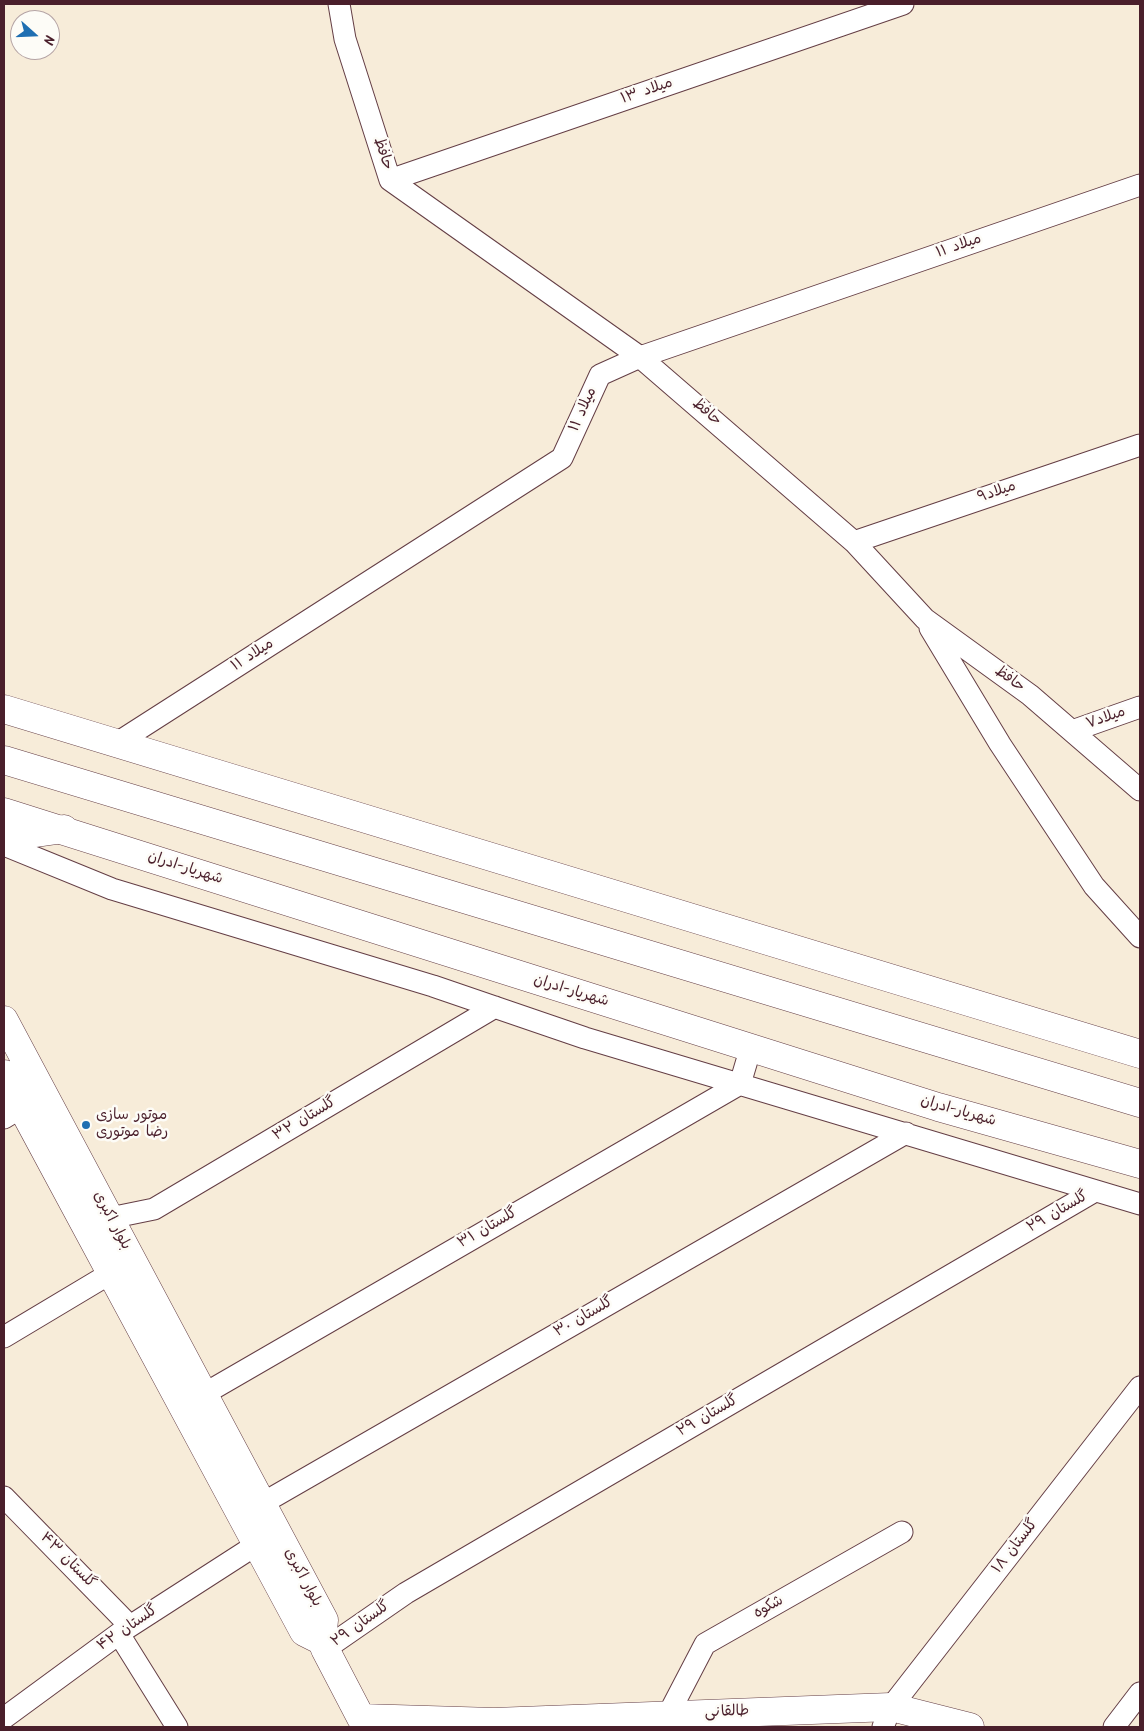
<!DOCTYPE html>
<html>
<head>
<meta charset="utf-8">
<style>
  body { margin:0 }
  #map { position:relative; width:1144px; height:1731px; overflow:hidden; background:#f7ecd9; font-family:Kalam,sans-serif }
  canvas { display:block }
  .frame { position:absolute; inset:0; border:5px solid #4a1f2b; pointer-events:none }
  .north { position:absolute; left:10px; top:10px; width:50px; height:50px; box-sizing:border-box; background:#fdfcf7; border:1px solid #b5a4a5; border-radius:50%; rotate:110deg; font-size:14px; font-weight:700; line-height:20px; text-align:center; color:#4a1f2b }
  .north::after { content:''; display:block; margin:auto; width:18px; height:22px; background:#1f6fb2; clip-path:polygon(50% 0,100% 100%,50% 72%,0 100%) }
</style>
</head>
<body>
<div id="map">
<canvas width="1144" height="1731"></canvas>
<div class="frame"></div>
<div class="north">N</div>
</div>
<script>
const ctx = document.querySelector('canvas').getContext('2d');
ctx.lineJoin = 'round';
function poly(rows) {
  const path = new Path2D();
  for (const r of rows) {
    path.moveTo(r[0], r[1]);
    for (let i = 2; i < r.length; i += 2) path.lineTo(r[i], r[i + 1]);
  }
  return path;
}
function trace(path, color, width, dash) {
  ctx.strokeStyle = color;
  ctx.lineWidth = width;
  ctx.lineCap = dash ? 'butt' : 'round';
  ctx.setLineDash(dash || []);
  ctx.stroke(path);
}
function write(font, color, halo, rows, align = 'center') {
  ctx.font = font + ' Kalam,"Playpen Sans Arabic",sans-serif';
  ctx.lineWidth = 5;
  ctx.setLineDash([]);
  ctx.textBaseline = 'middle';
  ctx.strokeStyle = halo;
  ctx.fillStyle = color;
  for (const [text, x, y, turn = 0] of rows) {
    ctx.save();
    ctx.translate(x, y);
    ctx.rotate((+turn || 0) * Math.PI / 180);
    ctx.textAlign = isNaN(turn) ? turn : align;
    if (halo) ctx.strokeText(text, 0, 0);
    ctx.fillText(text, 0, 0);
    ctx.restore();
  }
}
const street = poly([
  [339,4,345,39,390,180,640,357,854,542,925,619,1030,695,1140,790],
  [390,180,903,4],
  [854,542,1140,445],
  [930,628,1000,744,1094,886,1140,937],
  [1072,731,1140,707],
  [117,743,562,458,600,375,640,357,1140,185],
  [4,845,112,889,433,986,585,1038,1140,1204],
  [4,1118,22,1107],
  [110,1218,154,1209,495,1007],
  [4,1337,111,1273],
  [204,1394,740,1084,751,1047],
  [4,1497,130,1626],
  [263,1503,906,1133],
  [119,1634,177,1727],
  [325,1649,406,1593,1095,1191],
  [668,1715,705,1644,902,1532],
  [4,1718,124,1630,256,1545],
  [883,1727,891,1707,1140,1387],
  [1114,1727,1140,1693]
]);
const secondary = poly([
  [4,709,1140,1054],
  [4,840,22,835,64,829],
  [4,1020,324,1620,322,1641,325,1649,361,1718],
  [4,1074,304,1632,322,1641],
  [361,1718,494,1722,891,1707,970,1727]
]);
const primary = poly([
  [4,760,1140,1103],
  [4,812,938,1107,1140,1164]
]);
trace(street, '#643e45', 23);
trace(secondary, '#643e45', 29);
trace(primary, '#643e45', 29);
trace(street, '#fff', 21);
trace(secondary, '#fff', 28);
trace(primary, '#fff', 28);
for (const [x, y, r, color] of [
  [86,1125,5,"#1f6fb2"]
]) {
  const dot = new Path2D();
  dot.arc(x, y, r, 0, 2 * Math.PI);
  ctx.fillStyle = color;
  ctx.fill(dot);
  trace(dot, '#fdfcf7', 2);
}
write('15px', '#4a1f2b', '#fdfcf7', [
  ["میلاد ۱۳",647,92,-19],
  ["حافظ",382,154,72],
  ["میلاد ۱۱",959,247,-19],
  ["میلاد ۱۱",584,410,-66],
  ["حافظ",706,413,41],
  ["میلاد۹",997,493,-19],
  ["میلاد ۱۱",253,656,-33],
  ["حافظ",1009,680,36],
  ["میلاد۷",1106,719,-19],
  ["شهریار-ادران",185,869,18],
  ["شهریار-ادران",571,992,17],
  ["شهریار-ادران",958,1112,16],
  ["گلستان ۳۲",305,1120,-31],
  ["گلستان ۲۹",1058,1213,-30],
  ["بلوار اکبری",111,1221,62],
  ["گلستان ۳۱",488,1229,-30],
  ["گلستان ۳۰",584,1318,-30],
  ["گلستان ۲۹",708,1417,-30],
  ["گلستان ۱۸",1016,1547,-52],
  ["گلستان ۴۳",67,1561,45],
  ["بلوار اکبری",302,1578,62],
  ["شکوه",769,1608,-29],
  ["گلستان ۲۹",361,1625,-35],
  ["گلستان ۴۲",128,1629,-34],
  ["طالقانی",727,1713,-2]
]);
write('15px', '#4a1f2b', '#fdfcf7', [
  ["موتور سازی",96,1116],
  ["رضا موتوری",96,1133]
], 'left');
</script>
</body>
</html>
